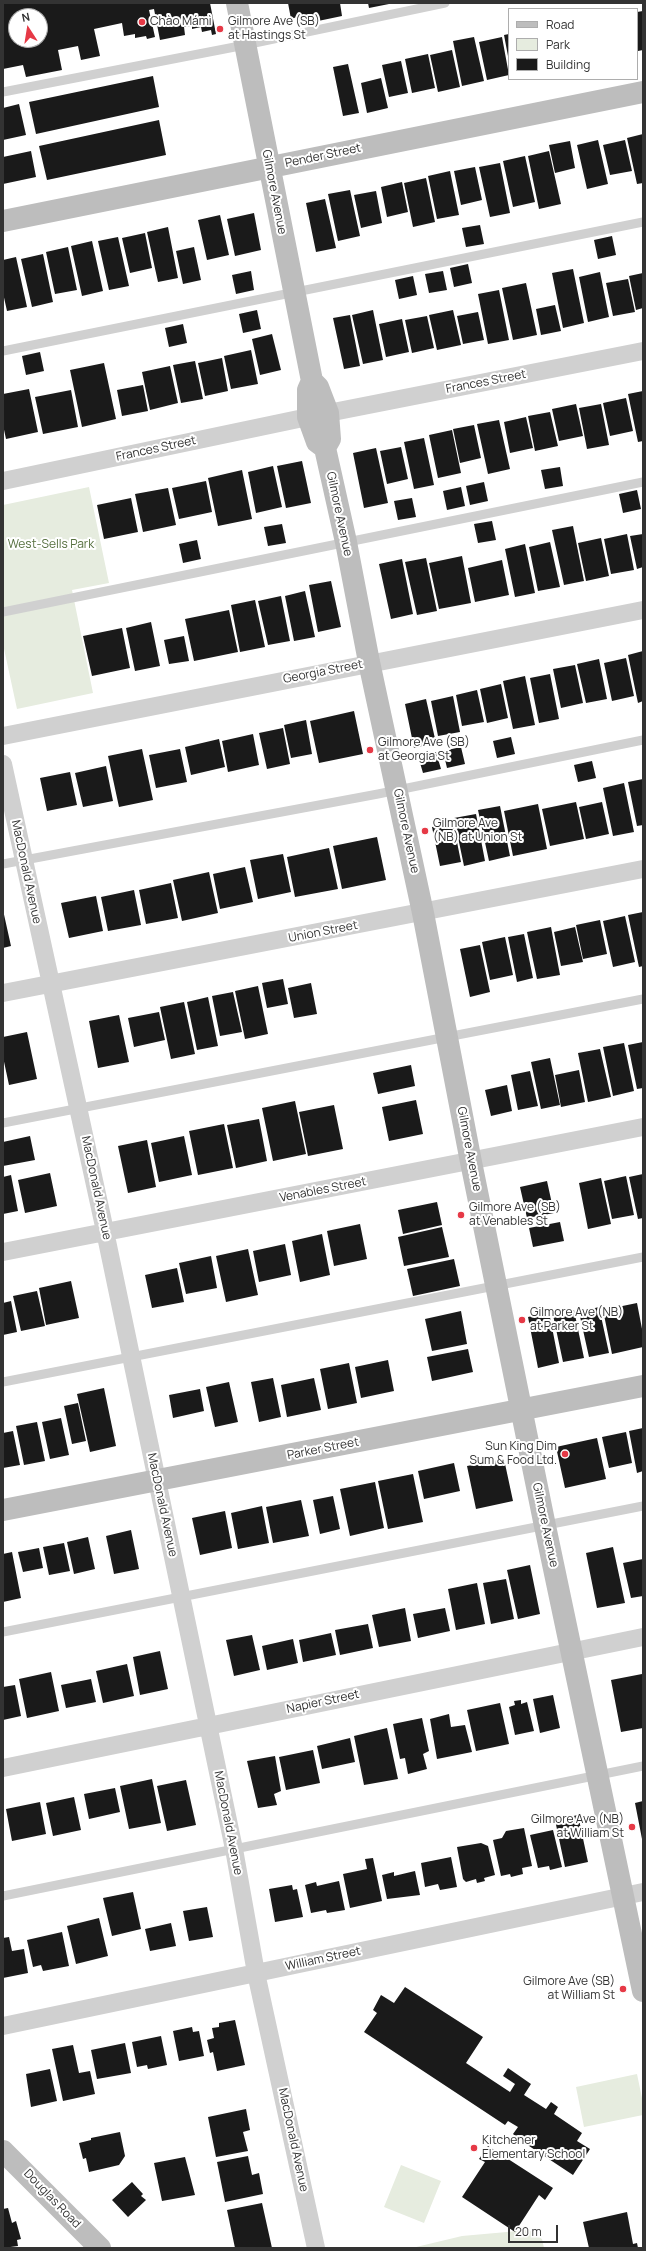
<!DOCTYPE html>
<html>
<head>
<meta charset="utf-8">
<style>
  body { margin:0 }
  #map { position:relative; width:646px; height:2251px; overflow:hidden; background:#fff; font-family:Manrope,sans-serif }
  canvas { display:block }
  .frame { position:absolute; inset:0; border:4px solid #333; pointer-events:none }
  .legend { position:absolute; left:508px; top:8px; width:130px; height:72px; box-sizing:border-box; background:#fff; border:1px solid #adadad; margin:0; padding:5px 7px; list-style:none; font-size:12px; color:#333 }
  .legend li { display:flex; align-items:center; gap:8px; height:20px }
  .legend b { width:20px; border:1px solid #adadad }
  .north { position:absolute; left:8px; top:8px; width:40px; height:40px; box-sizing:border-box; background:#fff; border:1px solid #adadad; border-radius:50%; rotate:348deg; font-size:11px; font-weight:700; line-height:16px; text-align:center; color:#333 }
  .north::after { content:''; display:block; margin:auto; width:14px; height:18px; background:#e63946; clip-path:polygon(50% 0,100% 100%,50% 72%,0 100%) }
  .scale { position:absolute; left:508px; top:2225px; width:50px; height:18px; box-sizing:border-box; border:2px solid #333; border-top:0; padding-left:5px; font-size:12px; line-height:14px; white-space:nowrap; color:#333; -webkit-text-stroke:3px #fff; paint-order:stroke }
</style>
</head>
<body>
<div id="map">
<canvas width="646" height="2251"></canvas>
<div class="frame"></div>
<ul class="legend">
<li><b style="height:5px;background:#bdbdbd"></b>Road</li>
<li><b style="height:11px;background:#e6ecdf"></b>Park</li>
<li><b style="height:11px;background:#1a1a1a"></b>Building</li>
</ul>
<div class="north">N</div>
<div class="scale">20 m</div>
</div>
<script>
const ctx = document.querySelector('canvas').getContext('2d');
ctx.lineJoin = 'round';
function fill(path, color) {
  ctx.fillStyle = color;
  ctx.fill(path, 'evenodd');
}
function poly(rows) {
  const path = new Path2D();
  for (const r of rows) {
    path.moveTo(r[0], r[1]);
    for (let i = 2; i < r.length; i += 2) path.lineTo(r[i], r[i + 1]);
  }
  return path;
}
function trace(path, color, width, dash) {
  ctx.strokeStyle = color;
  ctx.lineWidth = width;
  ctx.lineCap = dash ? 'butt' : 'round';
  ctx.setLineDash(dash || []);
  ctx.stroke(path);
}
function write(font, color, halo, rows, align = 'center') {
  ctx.font = font + ' Manrope,sans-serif';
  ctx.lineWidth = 4;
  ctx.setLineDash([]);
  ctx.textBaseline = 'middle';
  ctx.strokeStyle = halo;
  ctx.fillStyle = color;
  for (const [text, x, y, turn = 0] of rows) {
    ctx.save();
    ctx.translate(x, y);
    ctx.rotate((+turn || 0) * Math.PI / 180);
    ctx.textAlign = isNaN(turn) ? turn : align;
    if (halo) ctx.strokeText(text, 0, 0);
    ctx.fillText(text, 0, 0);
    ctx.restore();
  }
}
fill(poly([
  [89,487,109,583,72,590,93,693,17,709,3,644,3,505],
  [637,2074,643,2103,643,2115,584,2127,576,2087],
  [401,2165,441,2181,424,2223,384,2207],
  [529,2230,542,2239,544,2248,412,2248,462,2236]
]), '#e6ecdf');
fill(poly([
  [3,3,210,3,216,34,212,35,211,30,202,32,201,27,192,29,192,26,184,27,185,35,160,40,154,9,149,10,155,37,147,39,146,36,135,38,135,34,124,36,122,23,94,29,100,56,81,60,78,46,58,50,62,70,26,77,23,65,3,69],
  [16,16,40,16,40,40,16,40],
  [288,3,340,3,342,16,299,25,297,17,291,19],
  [368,3,389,3,389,4,369,8],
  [643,11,643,50,638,51,637,12],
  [509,34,509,56,508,56,504,35],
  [474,37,484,81,462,86,453,41],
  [502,37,509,75,487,80,479,42],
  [452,50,460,87,438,92,430,55],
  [428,54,435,88,412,93,405,59],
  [401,61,408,93,389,97,382,65],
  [348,64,359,113,343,116,333,67],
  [153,76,159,107,36,134,29,102],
  [381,78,388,108,367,113,361,83],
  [19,104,26,135,3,140,3,108],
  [159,120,166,155,47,180,39,146],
  [643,134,643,183,637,184,627,138],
  [598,140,608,184,587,189,577,145],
  [625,140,632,171,610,175,603,145],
  [570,141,575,168,555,173,549,145],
  [31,151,36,177,3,184,3,157],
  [549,151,561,204,539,209,528,156],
  [525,156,535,202,513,207,503,161],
  [500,163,510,213,490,217,479,167],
  [475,167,482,200,461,205,454,171],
  [450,171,459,215,437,219,428,176],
  [426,178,435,222,413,227,404,183],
  [402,182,408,212,387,217,381,187],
  [350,190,360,236,338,241,328,194],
  [376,191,382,223,361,228,354,195],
  [325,199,336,248,316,252,306,203],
  [254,213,261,250,235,256,227,219],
  [220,215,229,255,207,260,198,220],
  [480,225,484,244,466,247,462,228],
  [168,227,178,278,158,282,147,232],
  [145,233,152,268,130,273,122,238],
  [612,236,616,255,598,259,594,240],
  [118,237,129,286,109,290,98,241],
  [92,241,103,291,82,296,71,246],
  [68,247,77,290,55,294,46,252],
  [194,247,201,280,183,284,176,251],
  [43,254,53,302,32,307,21,259],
  [16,257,27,307,7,311,3,293,3,260],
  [468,264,472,283,454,287,450,268],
  [573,269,584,323,563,328,552,273],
  [251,271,254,290,236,294,232,275],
  [443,271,447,290,429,293,425,274],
  [600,272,609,317,588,322,579,277],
  [643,273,643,308,636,310,629,276],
  [413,276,417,295,399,299,395,280],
  [628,279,635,312,613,316,606,283],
  [526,283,537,335,513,340,502,288],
  [499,290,509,340,488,344,478,294],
  [555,305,561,331,541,335,536,309],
  [257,310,261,329,243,333,239,314],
  [373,310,383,360,363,364,352,315],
  [453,310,461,345,437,350,429,315],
  [478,312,484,340,463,344,457,316],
  [350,315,360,366,344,369,333,318],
  [427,316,434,348,412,353,405,320],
  [402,319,409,352,386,357,379,324],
  [183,324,187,343,169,347,165,328],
  [272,334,281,370,260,375,252,339],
  [251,350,258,384,231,389,224,356],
  [40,352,44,371,26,375,22,356],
  [222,358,228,391,205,396,198,363],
  [195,361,203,399,181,403,173,365],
  [104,363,116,419,82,427,70,370],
  [170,366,178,403,150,410,142,372],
  [143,385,148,411,122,416,117,390],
  [29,389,38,432,6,439,3,425,3,394],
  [71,390,78,427,43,434,35,397],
  [643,391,643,441,638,442,628,394],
  [626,398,633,431,610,436,603,403],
  [576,404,583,436,559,441,552,409],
  [601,404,609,445,587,449,579,408],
  [550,412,558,446,535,451,528,416],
  [526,417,533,448,510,453,504,422],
  [499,420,510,469,488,474,477,424],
  [474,425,481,458,460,463,453,429],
  [452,430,461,473,438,478,429,435],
  [424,438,434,485,414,489,404,442],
  [401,447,408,479,387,484,380,451],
  [376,448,388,503,364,508,353,453],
  [302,461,311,503,286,508,277,466],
  [273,466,282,507,256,513,248,472],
  [560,467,563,486,545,489,541,470],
  [242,470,252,519,218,526,208,478],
  [206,481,212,512,179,519,172,488],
  [484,482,488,501,470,505,466,486],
  [461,487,465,506,447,510,443,491],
  [168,488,176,525,143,532,135,494],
  [637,490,641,509,623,513,619,494],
  [131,498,138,532,104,539,97,505],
  [412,498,416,517,398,520,394,501],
  [492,521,496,540,478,543,474,524],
  [282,524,286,543,268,546,264,527],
  [573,526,584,581,564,585,552,530],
  [627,534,634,570,611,574,604,539],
  [643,534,643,567,637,569,630,536],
  [601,538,609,576,586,581,578,543],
  [197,540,201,559,183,563,179,544],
  [550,542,560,587,538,591,529,547],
  [525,544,535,593,515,597,505,549],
  [462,556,471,603,439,609,429,563],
  [426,558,437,611,417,615,405,562],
  [402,559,413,614,391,619,379,564],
  [502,560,509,595,475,602,468,568],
  [331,581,341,627,318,632,309,585],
  [305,591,315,637,294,641,285,596],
  [281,596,290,641,268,645,258,601],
  [255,600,265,647,240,652,231,605],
  [229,610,238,652,194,661,185,619],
  [151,622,160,666,135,671,126,628],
  [122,628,130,668,92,676,83,636],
  [184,636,189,661,169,664,164,640],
  [643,651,643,701,638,703,628,655],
  [626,658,634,696,612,701,604,663],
  [599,659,607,699,586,703,577,664],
  [575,665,583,703,561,708,553,669],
  [550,674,559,719,539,723,530,678],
  [525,676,535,725,513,729,503,681],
  [501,684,508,718,487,723,480,689],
  [477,690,484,722,462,726,456,695],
  [453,696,460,732,438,736,431,701],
  [426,699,436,743,414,748,405,704],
  [354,711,363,754,319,763,310,721],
  [306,720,312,754,291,758,284,725],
  [283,728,290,764,267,769,259,733],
  [253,734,259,765,228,772,222,741],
  [511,737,515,754,497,758,493,741],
  [219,739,225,767,191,775,185,747],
  [461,747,465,764,447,768,443,751],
  [142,749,153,800,119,807,108,756],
  [180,749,187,782,156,788,149,755],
  [436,752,441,769,423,773,418,756],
  [592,761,596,778,578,782,574,765],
  [106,766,113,801,83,807,75,773],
  [70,772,77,805,47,811,40,778],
  [643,779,643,825,637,826,628,782],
  [624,783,634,832,613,836,603,788],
  [576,802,584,839,550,846,542,809],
  [602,802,609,834,586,839,579,807],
  [538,804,547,849,513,856,504,811],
  [500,806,510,856,489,861,478,810],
  [476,814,485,861,464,866,454,818],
  [453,822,461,862,440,866,432,827],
  [377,837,386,880,342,889,333,846],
  [329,848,338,889,295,897,287,857],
  [283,854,291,892,258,899,250,860],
  [245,867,253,902,220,909,213,874],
  [209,872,218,913,182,921,173,880],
  [171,883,178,918,146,924,139,890],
  [134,890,141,925,108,931,101,897],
  [96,896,103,931,69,938,61,903],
  [3,910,11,946,3,948],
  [643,912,643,966,639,967,628,915],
  [625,916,635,962,613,967,603,921],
  [600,920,607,954,583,959,576,925],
  [551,927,560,975,537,979,527,932],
  [575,927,583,962,561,966,554,932],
  [524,934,533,978,517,982,508,937],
  [505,937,513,975,490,980,482,942],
  [480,945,490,992,470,997,460,949],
  [283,979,288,1004,267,1008,262,983],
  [311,983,317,1014,294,1018,288,988],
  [258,986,268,1034,245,1039,235,991],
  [233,992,242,1032,220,1036,212,996],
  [208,997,218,1046,197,1050,187,1002],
  [184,1002,195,1054,171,1059,160,1007],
  [159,1012,165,1040,134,1047,128,1018],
  [119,1015,129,1062,98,1068,89,1021],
  [27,1032,37,1079,9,1085,3,1057,3,1037],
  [643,1042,643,1088,637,1089,628,1045],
  [624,1043,634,1091,613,1096,603,1047],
  [600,1049,611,1097,588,1102,578,1053],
  [550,1058,560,1105,541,1109,531,1062],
  [411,1065,415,1086,378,1094,373,1073],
  [579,1070,585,1102,561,1107,555,1075],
  [530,1071,538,1106,518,1110,511,1075],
  [507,1085,512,1111,491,1116,485,1090],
  [416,1100,423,1134,389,1141,382,1107],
  [295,1101,306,1154,273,1161,262,1108],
  [334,1105,343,1149,308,1156,299,1112],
  [259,1119,267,1161,236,1168,227,1125],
  [224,1124,233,1168,198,1175,189,1131],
  [30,1136,35,1160,3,1166,3,1142],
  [184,1136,192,1175,159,1182,151,1143],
  [147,1140,156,1187,128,1193,118,1146],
  [50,1173,57,1206,25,1213,18,1180],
  [643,1174,643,1218,638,1219,629,1177],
  [11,1175,18,1211,3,1214,3,1177],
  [626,1176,634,1215,612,1219,604,1181],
  [601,1178,611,1224,588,1229,579,1183],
  [547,1181,554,1213,527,1218,520,1187],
  [437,1202,442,1225,403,1234,398,1210],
  [560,1222,564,1241,533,1247,529,1228],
  [360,1224,367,1259,334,1266,327,1231],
  [442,1227,449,1257,404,1266,398,1237],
  [322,1234,330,1275,300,1282,292,1241],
  [285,1244,291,1275,259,1282,253,1251],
  [248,1249,258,1295,226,1302,216,1256],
  [211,1256,217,1288,186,1294,179,1263],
  [454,1259,460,1286,413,1296,407,1269],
  [177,1268,184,1302,152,1308,145,1275],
  [71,1281,79,1318,46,1325,39,1288],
  [37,1291,45,1326,21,1331,13,1296],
  [11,1301,17,1332,3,1335,3,1303],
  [637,1303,643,1334,643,1347,612,1354,603,1310],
  [599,1307,609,1353,589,1357,579,1312],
  [574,1310,584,1358,563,1362,553,1315],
  [461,1311,467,1344,432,1351,425,1319],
  [549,1312,559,1363,538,1368,528,1317],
  [468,1349,473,1372,432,1381,427,1357],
  [388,1360,394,1391,361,1398,355,1367],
  [349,1363,357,1403,328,1409,320,1369],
  [273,1378,281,1417,259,1422,251,1382],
  [314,1378,321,1410,287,1417,281,1385],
  [229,1382,238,1422,215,1427,206,1387],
  [104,1388,116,1446,90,1452,77,1394],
  [200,1389,204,1411,173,1418,169,1395],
  [78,1403,86,1441,72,1444,64,1406],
  [61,1418,69,1455,50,1459,42,1422],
  [37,1422,45,1461,24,1465,16,1426],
  [643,1428,643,1471,637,1473,629,1431],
  [13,1431,20,1465,3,1468,3,1433],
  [626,1432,632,1463,609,1468,602,1437],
  [597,1438,606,1479,565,1488,556,1447],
  [504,1459,513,1501,476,1509,467,1466],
  [454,1463,460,1491,424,1499,418,1471],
  [413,1474,423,1522,388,1529,378,1481],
  [375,1482,384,1528,350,1536,340,1489],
  [333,1496,340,1529,320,1534,313,1500],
  [301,1500,309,1536,273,1543,266,1507],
  [262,1506,269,1543,238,1549,231,1513],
  [225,1511,232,1548,200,1555,192,1518],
  [131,1530,139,1569,114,1574,106,1536],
  [88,1537,95,1569,74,1574,67,1542],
  [64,1543,70,1571,49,1575,43,1547],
  [613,1547,625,1603,597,1608,586,1553],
  [39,1548,43,1568,23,1572,18,1552],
  [12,1552,21,1598,3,1602,3,1554],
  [643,1559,643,1596,631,1598,623,1563],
  [530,1565,540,1614,518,1619,507,1570],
  [506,1579,514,1619,491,1624,483,1583],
  [477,1583,485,1624,456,1630,448,1589],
  [405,1608,411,1641,379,1647,372,1615],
  [445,1608,450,1631,418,1638,413,1614],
  [368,1624,373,1648,340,1655,335,1630],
  [331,1633,336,1655,303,1662,299,1640],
  [252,1635,260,1670,234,1676,226,1640],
  [293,1639,298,1663,267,1670,262,1646],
  [160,1651,168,1689,140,1695,133,1657],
  [127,1664,134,1696,103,1703,96,1671],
  [51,1672,59,1711,27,1718,19,1679],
  [642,1674,643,1728,621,1732,611,1680],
  [91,1679,96,1702,66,1708,61,1685],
  [15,1685,21,1716,3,1720,3,1687],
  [553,1695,560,1728,540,1733,533,1699],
  [521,1700,521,1704,527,1702,534,1731,515,1735,509,1707,515,1705,514,1701],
  [500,1703,509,1744,476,1751,467,1710],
  [449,1714,451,1727,465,1725,472,1752,437,1759,430,1719],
  [422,1718,429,1751,423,1754,427,1769,408,1774,405,1758,400,1759,393,1724],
  [387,1728,398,1779,364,1785,354,1736],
  [350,1738,355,1762,322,1769,317,1746],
  [313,1750,320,1783,286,1790,279,1757],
  [275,1756,281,1791,274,1794,277,1805,258,1808,247,1761],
  [152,1779,161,1823,129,1829,120,1786],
  [186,1780,196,1825,167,1831,157,1786],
  [115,1788,120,1812,89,1819,84,1794],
  [74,1797,81,1830,53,1836,46,1803],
  [643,1801,643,1839,642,1839,635,1803],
  [40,1802,46,1834,12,1841,6,1809],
  [578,1815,588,1862,565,1867,555,1820],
  [524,1828,532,1866,522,1868,523,1874,511,1877,510,1874,501,1876,493,1840,502,1838,506,1831],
  [553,1830,562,1867,550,1870,549,1866,538,1868,530,1835],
  [481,1843,488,1846,495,1875,484,1878,485,1881,477,1883,476,1879,466,1882,463,1879,457,1847],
  [451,1857,457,1887,440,1890,438,1884,425,1887,421,1863],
  [373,1858,382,1901,350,1908,343,1874,367,1869,365,1859],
  [415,1871,420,1895,387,1899,382,1875,394,1872,394,1876],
  [339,1881,345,1910,327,1913,326,1910,311,1913,305,1885,316,1882,317,1886],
  [292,1885,293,1890,297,1889,303,1917,275,1922,269,1889],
  [133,1892,141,1929,112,1936,103,1898],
  [207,1907,213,1937,189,1941,183,1911],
  [99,1918,108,1956,76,1964,67,1926],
  [171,1923,176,1946,150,1951,145,1929],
  [62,1932,69,1966,43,1971,41,1965,33,1967,27,1940],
  [9,1937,12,1951,24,1949,28,1973,3,1978,3,1938],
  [405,1987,483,2037,466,2063,510,2092,515,2084,503,2076,508,2068,531,2084,524,2095,546,2109,551,2102,558,2107,554,2114,582,2133,577,2141,590,2149,573,2175,520,2140,513,2134,518,2127,508,2121,505,2125,364,2032,377,2013,373,2010,381,1995,394,2003],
  [235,2020,245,2065,217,2071,213,2052,210,2053,207,2040,214,2038,212,2028,219,2027,219,2023],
  [192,2027,193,2032,199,2031,204,2056,179,2061,173,2031],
  [161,2036,167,2065,148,2069,147,2065,137,2067,132,2042],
  [125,2043,131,2073,97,2079,91,2050],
  [73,2045,79,2073,90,2071,95,2094,63,2101,52,2049],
  [50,2069,57,2101,31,2107,26,2074],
  [246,2109,250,2130,243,2132,248,2151,216,2157,208,2117],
  [120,2132,125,2156,119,2165,89,2172,86,2158,83,2159,79,2143,91,2140,91,2138],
  [488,2146,553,2188,545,2200,539,2195,515,2232,462,2197,485,2162,479,2159],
  [248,2156,252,2175,259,2173,263,2194,225,2202,217,2162],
  [185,2157,195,2195,162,2201,154,2163],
  [132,2182,143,2194,141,2196,146,2200,128,2217,112,2200],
  [262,2203,272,2248,235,2248,227,2210],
  [8,2208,12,2223,16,2221,21,2239,17,2240,18,2246,3,2248,3,2209],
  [627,2212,633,2244,637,2243,638,2248,589,2248,583,2222]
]), '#1a1a1a');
trace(poly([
  [3,92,245,45,445,3],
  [3,351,643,222],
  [3,612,643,482],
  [3,864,378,794,643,740],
  [3,1123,643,999],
  [3,1382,643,1257],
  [3,1632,643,1506],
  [3,1896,643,1766]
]), '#d0d0d0', 9);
trace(poly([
  [328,413,643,351],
  [3,481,308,417],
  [3,736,643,610],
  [3,764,102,1217,234,1849,256,1973,316,2248],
  [3,993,643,869],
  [3,1252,643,1127],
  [3,1768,643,1637],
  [3,2026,643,1892]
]), '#d0d0d0', 18);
trace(poly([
  [237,3,312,381,308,390,308,417,317,442,325,448,346,542,369,662,423,913,471,1162,545,1526,643,1991],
  [3,221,643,92],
  [312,381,318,387,328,413,330,439,325,448],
  [3,1510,643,1386],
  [3,2151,100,2248]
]), '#bdbdbd', 22);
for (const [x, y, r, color] of [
  [142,22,4,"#e63946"],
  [220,29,4,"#e63946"],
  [370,750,4,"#e63946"],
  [425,831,4,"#e63946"],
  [461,1215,4,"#e63946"],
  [522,1320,4,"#e63946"],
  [565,1454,4,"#e63946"],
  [632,1827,4,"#e63946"],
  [623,1989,4,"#e63946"],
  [474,2148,4,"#e63946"]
]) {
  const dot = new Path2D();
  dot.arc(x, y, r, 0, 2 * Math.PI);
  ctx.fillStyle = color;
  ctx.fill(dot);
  trace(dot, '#fff', 1.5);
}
write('12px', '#333', '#fff', [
  ["Chào Mámì",150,22],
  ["Gilmore Ave (SB)",228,22],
  ["at Hastings St",228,36],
  ["Gilmore Ave (SB)",378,743],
  ["at Georgia St",378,757],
  ["Gilmore Ave",433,824],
  ["(NB) at Union St",433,838],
  ["Gilmore Ave (SB)",469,1208],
  ["at Venables St",469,1222],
  ["Gilmore Ave (NB)",530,1313],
  ["at Parker St",530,1327],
  ["Sun King Dim",557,1447,"right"],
  ["Sum & Food Ltd.",557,1461,"right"],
  ["Gilmore Ave (NB)",624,1820,"right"],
  ["at William St",624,1834,"right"],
  ["Gilmore Ave (SB)",615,1982,"right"],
  ["at William St",615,1996,"right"],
  ["Kitchener",482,2141],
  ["Elementary School",482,2155]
], 'left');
write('12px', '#333', '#fff', [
  ["Pender Street",323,156,-12],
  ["Gilmore Avenue",274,192,79],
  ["Frances Street",486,382,-11],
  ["Frances Street",156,449,-12],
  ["Gilmore Avenue",339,514,78],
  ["Georgia Street",323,672,-11],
  ["Gilmore Avenue",406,831,78],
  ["MacDonald Avenue",26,872,78],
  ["Union Street",323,932,-11],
  ["Gilmore Avenue",469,1149,79],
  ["MacDonald Avenue",96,1188,78],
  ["Venables Street",323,1190,-11],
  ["Parker Street",323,1449,-11],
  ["MacDonald Avenue",162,1505,78],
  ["Gilmore Avenue",545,1525,78],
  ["Napier Street",323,1702,-12],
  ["MacDonald Avenue",228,1823,79],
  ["William Street",323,1959,-12],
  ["MacDonald Avenue",293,2140,78],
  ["Douglas Road",52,2199,46]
]);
write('12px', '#56703f', '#fff', [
  ["West-Sells Park",51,545]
]);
</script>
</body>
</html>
